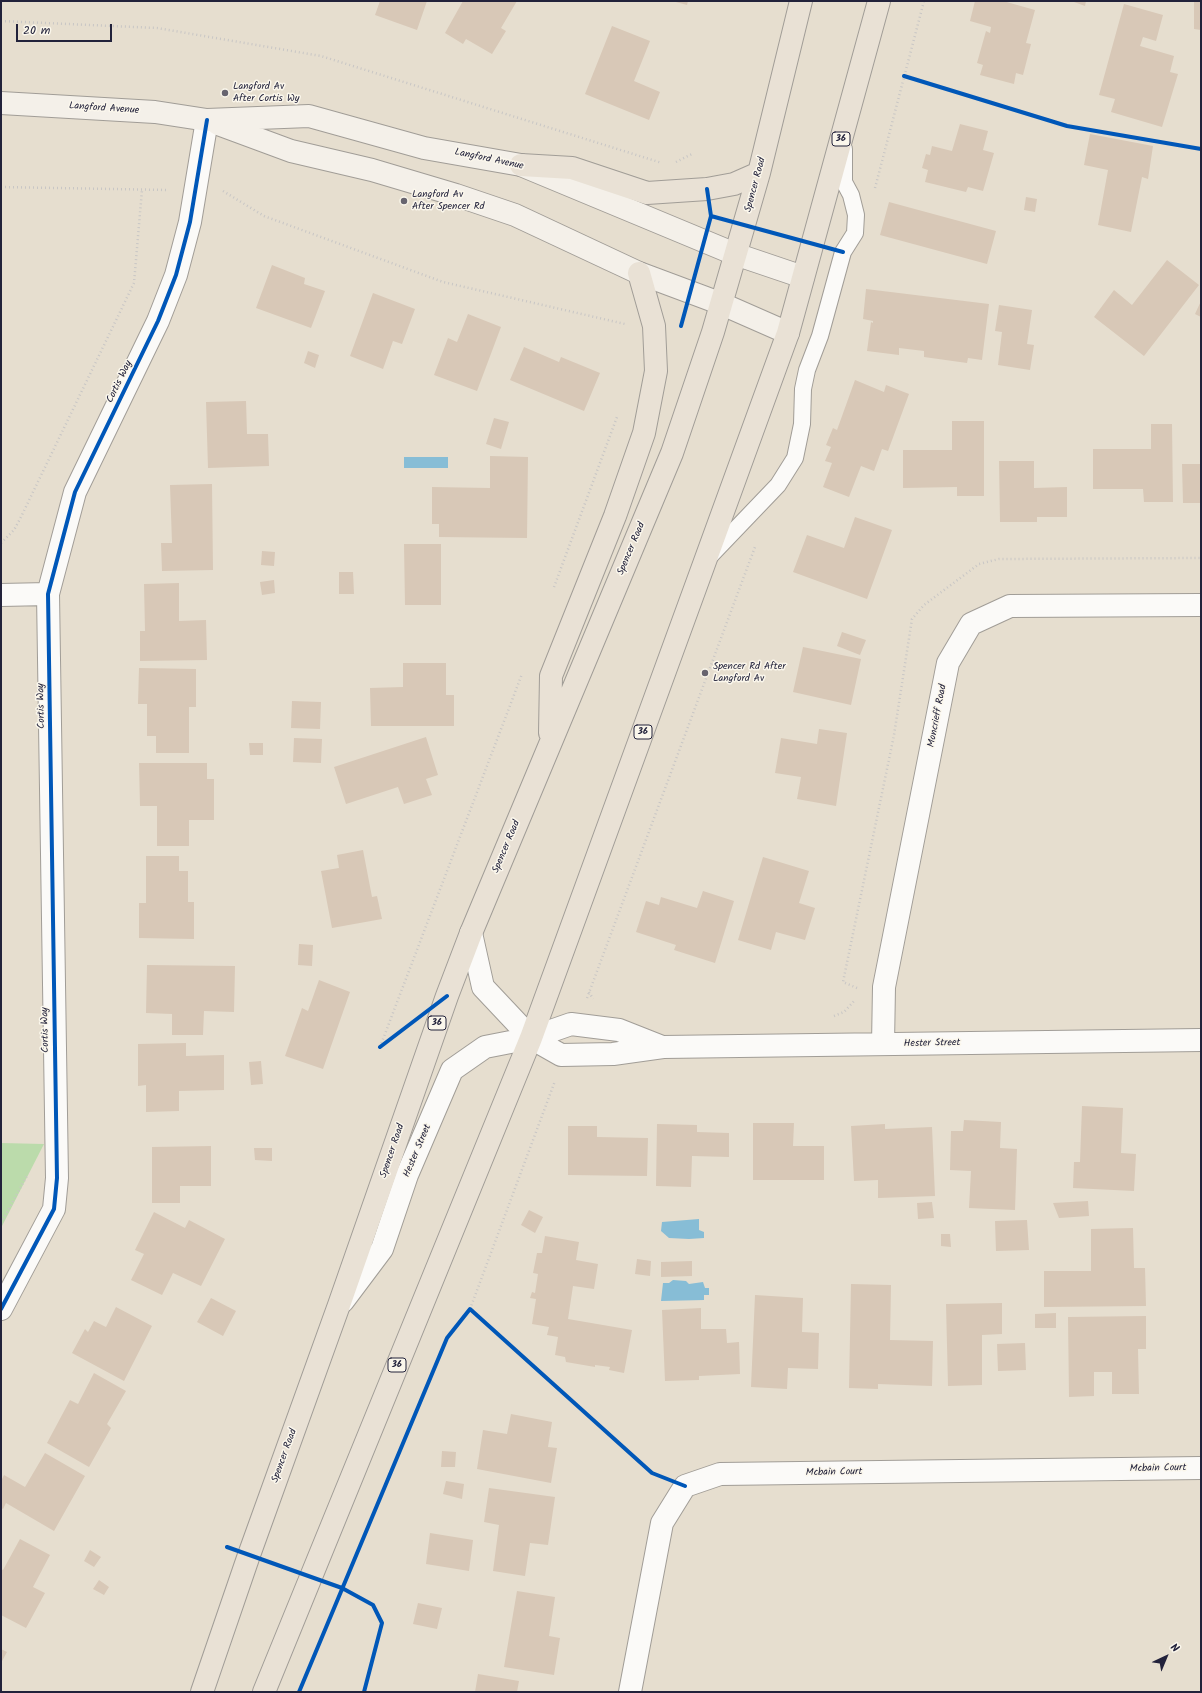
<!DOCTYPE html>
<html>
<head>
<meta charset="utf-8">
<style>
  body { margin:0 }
  #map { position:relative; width:1202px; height:1693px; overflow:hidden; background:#e6decf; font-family:Kalam,sans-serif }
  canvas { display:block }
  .frame { position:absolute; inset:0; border:2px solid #22223b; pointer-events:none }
  .north { position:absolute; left:1146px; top:1637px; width:40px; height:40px; -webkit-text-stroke:3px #fbf7ec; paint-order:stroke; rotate:44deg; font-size:11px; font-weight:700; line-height:16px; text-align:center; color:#22223b }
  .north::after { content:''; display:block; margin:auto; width:14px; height:18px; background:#22223b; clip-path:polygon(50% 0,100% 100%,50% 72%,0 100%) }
  .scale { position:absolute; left:16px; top:24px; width:96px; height:18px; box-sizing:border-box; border:2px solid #22223b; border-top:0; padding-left:5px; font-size:12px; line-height:14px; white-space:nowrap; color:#22223b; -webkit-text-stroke:3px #fbf7ec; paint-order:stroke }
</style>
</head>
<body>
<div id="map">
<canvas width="1202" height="1693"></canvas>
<div class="frame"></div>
<div class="north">N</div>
<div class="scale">20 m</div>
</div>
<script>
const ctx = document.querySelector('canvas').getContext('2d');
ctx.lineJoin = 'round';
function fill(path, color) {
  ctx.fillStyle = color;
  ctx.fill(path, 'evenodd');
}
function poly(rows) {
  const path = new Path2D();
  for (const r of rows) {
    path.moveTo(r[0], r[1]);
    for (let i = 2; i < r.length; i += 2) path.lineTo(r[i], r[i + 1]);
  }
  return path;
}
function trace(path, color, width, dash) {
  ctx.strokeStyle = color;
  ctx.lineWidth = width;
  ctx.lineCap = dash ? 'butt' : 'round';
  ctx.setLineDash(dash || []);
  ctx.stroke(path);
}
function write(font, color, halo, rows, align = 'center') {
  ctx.font = font + ' Kalam,sans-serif';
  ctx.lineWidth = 3;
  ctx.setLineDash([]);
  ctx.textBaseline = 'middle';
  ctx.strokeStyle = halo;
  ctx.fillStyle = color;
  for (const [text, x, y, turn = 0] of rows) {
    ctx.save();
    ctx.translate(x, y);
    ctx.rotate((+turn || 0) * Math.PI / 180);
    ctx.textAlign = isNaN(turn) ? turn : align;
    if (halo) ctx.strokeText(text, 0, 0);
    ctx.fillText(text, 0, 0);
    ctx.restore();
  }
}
fill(poly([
  [1,1143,44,1144,1,1228]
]), '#bbdbab');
fill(poly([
  [404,457,448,457,448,468,404,468],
  [699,1219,699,1230,704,1232,704,1238,689,1239,669,1238,661,1231,662,1222],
  [673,1280,686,1281,689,1284,703,1282,705,1288,709,1288,709,1295,704,1295,704,1300,661,1301,663,1283,669,1283]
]), '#87bdd6');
fill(poly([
  [380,1,427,1,417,30,375,15],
  [463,1,517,1,501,28,506,31,492,54,466,39,463,44,445,33],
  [672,1,688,1,687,5],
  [975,1,1003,1,1035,10,1026,43,1031,44,1023,75,1016,73,1014,84,980,75,983,65,977,63,986,31,990,33,991,27,970,21],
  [1074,1,1086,1,1085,6,1074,2],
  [1194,1,1201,1,1201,30,1194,29],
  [1124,4,1163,15,1156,41,1143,37,1140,46,1174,56,1170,72,1178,74,1162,127,1111,112,1115,99,1099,95],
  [612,26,650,41,634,81,660,92,649,120,585,94],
  [960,124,988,131,983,150,994,153,983,191,968,187,966,192,925,182,928,170,922,168,926,154,930,155,932,146,952,151],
  [1090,134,1153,146,1148,179,1142,177,1131,232,1098,225,1108,170,1084,165],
  [1026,197,1037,199,1035,212,1024,210],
  [889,202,996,231,987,264,880,235],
  [1167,260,1199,285,1144,356,1094,317,1114,290,1132,305],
  [272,265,305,278,304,284,325,291,311,328,256,308],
  [866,289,989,304,982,360,968,358,967,363,924,357,924,351,899,348,899,355,867,351,871,322,873,323,873,321,863,319],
  [373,293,415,309,402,344,393,341,383,369,350,356],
  [1201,301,1201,317,1195,314],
  [999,305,1032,310,1027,344,1034,345,1030,370,998,365,1002,332,995,331],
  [468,314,501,327,477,391,434,375,448,338,457,342],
  [524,347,559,362,561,357,600,373,584,411,510,380],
  [308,351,319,355,315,368,304,363],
  [855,380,884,392,886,385,909,394,888,451,882,449,874,471,861,466,849,497,823,487,832,463,825,461,831,447,826,445,833,428,837,430],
  [246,401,247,434,268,434,269,466,208,468,206,402],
  [494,418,509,422,501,449,486,444],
  [952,421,984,421,984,496,957,496,957,487,903,488,903,450,952,450],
  [1151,424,1172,424,1173,502,1144,502,1143,489,1093,489,1093,449,1151,449],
  [490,456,528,457,527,538,439,537,439,524,432,524,432,487,490,488],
  [999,461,1034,461,1034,488,1067,487,1067,517,1037,517,1037,522,1000,522],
  [1182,464,1201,464,1201,503,1183,503],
  [212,484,213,570,162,571,161,543,172,543,170,485],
  [855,517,892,530,867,599,793,572,807,535,844,548],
  [404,544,441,544,441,605,405,605],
  [262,551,275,552,274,566,261,565],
  [339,572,353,572,354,594,339,594],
  [274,580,275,593,262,595,260,582],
  [179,583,179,621,206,620,207,660,140,661,140,631,145,631,144,584],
  [842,632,866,640,860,655,837,646],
  [803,647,861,659,851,705,793,692],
  [403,663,446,663,446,695,454,695,454,726,371,726,370,688,403,687],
  [139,668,196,669,196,707,189,707,189,753,156,753,156,736,147,736,147,704,138,704],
  [292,701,321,702,320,729,291,728],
  [819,729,847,733,836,806,797,799,801,777,775,773,781,738,817,744],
  [426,737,438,775,426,779,432,795,404,804,398,787,346,804,334,767],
  [294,738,322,739,321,763,293,762],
  [249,743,263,743,263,755,250,755],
  [139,763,207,763,207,779,214,779,214,820,189,820,189,846,157,846,157,806,140,806],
  [363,850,372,897,377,896,382,919,332,928,321,871,339,868,337,855],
  [146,856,179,856,179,871,188,871,188,902,194,902,194,939,139,938,139,903,146,903],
  [763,857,809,871,799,903,815,908,805,940,776,932,771,950,738,940],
  [703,891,734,901,715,963,674,950,676,945,636,932,646,901,659,905,661,897,697,908],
  [299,944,313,945,312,966,298,965],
  [147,965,235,966,234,1012,204,1011,203,1035,172,1035,172,1014,146,1013],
  [319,980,350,992,323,1069,285,1056,302,1008,308,1011],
  [186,1043,186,1056,224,1055,224,1090,179,1091,179,1111,146,1112,146,1085,138,1086,138,1044],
  [261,1061,263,1084,251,1085,249,1062],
  [1082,1106,1123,1108,1121,1153,1136,1154,1134,1191,1073,1188,1074,1162,1080,1162],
  [964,1120,1001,1122,1000,1148,1017,1149,1015,1210,969,1208,971,1171,950,1170,951,1131,963,1131],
  [753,1123,794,1123,793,1146,824,1146,824,1180,753,1180],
  [657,1124,697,1125,697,1132,729,1133,729,1157,692,1156,691,1187,656,1186],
  [885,1124,885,1129,932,1127,935,1196,878,1198,878,1180,854,1181,851,1126],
  [568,1126,597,1126,597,1137,648,1138,647,1176,568,1175],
  [211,1146,211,1186,180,1186,180,1203,152,1203,152,1147],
  [254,1148,272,1148,272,1161,255,1160],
  [1088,1201,1089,1216,1059,1218,1053,1203],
  [932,1202,934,1218,918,1219,917,1203],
  [529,1210,543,1217,535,1233,521,1225],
  [154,1212,185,1228,189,1220,225,1239,201,1286,173,1273,162,1295,131,1280,144,1254,135,1250],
  [1027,1220,1029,1250,996,1251,995,1221],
  [1133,1228,1134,1268,1145,1268,1146,1306,1044,1307,1044,1271,1091,1271,1091,1229],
  [941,1234,950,1234,951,1247,941,1246],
  [545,1236,579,1242,576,1260,598,1264,594,1289,573,1286,568,1319,632,1330,624,1373,609,1370,610,1367,595,1365,595,1367,566,1362,565,1357,555,1355,558,1337,547,1335,549,1327,532,1324,536,1299,530,1298,532,1292,535,1293,538,1274,533,1273,537,1253,542,1253],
  [637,1259,651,1261,650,1276,635,1274],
  [692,1261,692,1276,661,1277,661,1262],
  [851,1284,891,1285,890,1340,933,1341,932,1386,878,1384,878,1389,849,1388],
  [755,1295,803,1298,802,1332,819,1333,818,1369,788,1368,787,1389,751,1387],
  [211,1298,236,1311,223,1336,197,1322],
  [1002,1303,1002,1334,982,1335,982,1385,948,1386,946,1304],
  [116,1307,152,1326,124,1381,72,1353,85,1329,88,1332,94,1321,106,1327],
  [701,1308,701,1329,726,1329,727,1343,739,1342,740,1374,699,1376,699,1380,665,1381,662,1310],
  [1056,1313,1056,1328,1035,1328,1035,1314],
  [1146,1316,1146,1349,1138,1349,1139,1394,1112,1394,1112,1372,1094,1372,1094,1396,1069,1397,1068,1317],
  [1025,1343,1026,1370,998,1371,997,1344],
  [94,1373,126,1391,107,1424,111,1428,89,1467,47,1443,70,1400,78,1404],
  [511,1414,552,1422,548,1447,557,1448,551,1483,477,1469,483,1430,507,1434],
  [442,1451,456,1452,455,1467,441,1467],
  [45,1453,85,1476,54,1531,6,1503,3,1509,1,1508,1,1481,4,1475,25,1487],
  [446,1481,464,1484,462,1499,443,1494],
  [489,1488,555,1497,548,1545,530,1543,525,1576,493,1571,499,1525,484,1522],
  [430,1533,473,1540,469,1571,426,1564],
  [20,1539,50,1555,33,1587,45,1593,26,1628,1,1615,1,1569,3,1570],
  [90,1550,101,1557,94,1567,84,1561],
  [99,1580,109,1587,104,1595,93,1589],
  [517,1591,555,1597,549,1636,560,1638,554,1675,504,1667],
  [418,1603,442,1608,437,1629,413,1624],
  [1,1649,7,1652,1,1663],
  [478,1674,519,1681,517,1692,475,1692]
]), '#d8c8b7');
const service = poly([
  [711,555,778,485,795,458,802,424,803,389,807,370,820,336,843,252,855,233,856,215,851,195,844,182,844,149]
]);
const minor = poly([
  [1,595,48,594],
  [471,933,483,987,531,1038,561,1055,613,1054,663,1047,1201,1040],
  [883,1044,884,987,948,663,971,624,1010,606,1201,605],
  [343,1301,382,1249,407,1175,452,1070,485,1047,531,1038,571,1024,619,1030,662,1047],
  [1,1309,54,1209,57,1178,48,594,75,492,158,321,176,275,190,222,207,120],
  [630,1692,662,1523,685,1486,720,1474,1201,1468]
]);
const secondary = poly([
  [1,103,155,112,207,120,309,116,424,148,521,165,735,254,803,277],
  [218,124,291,151,372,170,456,195,515,215,639,273,722,304,788,333]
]);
const primary = poly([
  [521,165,572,168,647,193,707,189,734,184,759,173],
  [550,733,551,676,615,516,644,433,656,371,654,326,639,273],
  [202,1692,249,1555,339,1305,447,996,471,933,672,453,713,332,759,173,801,1],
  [264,1692,531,1038,704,564,788,333,879,1]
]);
trace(service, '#a19d97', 18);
trace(minor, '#a19d97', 24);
trace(secondary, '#a19d97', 24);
trace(primary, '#a19d97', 24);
trace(poly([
  [1,21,157,28,321,56,662,163],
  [676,162,692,154],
  [1,187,168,190],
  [875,188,924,1],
  [223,191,264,216,443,282,625,324],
  [1,543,14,530,20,519,134,283,142,190],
  [554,587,617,417],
  [857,988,843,982,894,735,912,619,924,605,979,564,999,559,1201,558],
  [589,992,593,999],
  [587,998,755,547],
  [834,1016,844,1012,855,1000],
  [380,1047,522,674],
  [1,1223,28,1174],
  [470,1309,555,1081]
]), '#c8c6c5', 2.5, [1, 3]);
trace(service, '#fbfaf8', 16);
trace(minor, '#fbfaf8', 22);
trace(secondary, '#f4f0e9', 22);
trace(primary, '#e9e1d5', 22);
trace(poly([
  [904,76,1067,126,1201,149],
  [711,216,843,252],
  [681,326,711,216,707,189],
  [380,1047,447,996],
  [1,1309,54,1209,57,1178,48,594,75,492,158,321,176,275,190,222,207,120],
  [227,1547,342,1588,373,1605,382,1623,364,1692],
  [299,1692,447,1338,470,1309,652,1473,685,1486]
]), '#0057b8', 4);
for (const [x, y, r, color] of [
  [225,93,4,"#67646f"],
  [404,201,4,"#67646f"],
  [705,673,4,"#67646f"]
]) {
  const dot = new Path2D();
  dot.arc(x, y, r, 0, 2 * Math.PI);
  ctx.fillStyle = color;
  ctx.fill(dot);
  trace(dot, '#fbf7ec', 1.5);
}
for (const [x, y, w] of [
  [841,139,18],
  [643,732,18],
  [437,1023,18],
  [397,1365,18]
]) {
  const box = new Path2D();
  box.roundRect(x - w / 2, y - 7, w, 14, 3);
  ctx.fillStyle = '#fbf7ec';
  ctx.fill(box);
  trace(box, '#22223b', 1);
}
write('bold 9px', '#22223b', null, [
  ["36",841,139],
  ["36",643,732],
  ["36",437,1023],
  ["36",397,1365]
]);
write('10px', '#22223b', '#fbf7ec', [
  ["Langford Av",233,87],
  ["After Cortis Wy",233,99],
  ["Langford Av",412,195],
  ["After Spencer Rd",412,207],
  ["Spencer Rd After",713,667],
  ["Langford Av",713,679]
], 'left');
write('10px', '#22223b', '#fbf7ec', [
  ["Langford Avenue",104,109,4],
  ["Langford Avenue",489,160,12],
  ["Spencer Road",756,185,-75],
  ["Cortis Way",120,382,-64],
  ["Spencer Road",632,549,-67],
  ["Cortis Way",42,706,-91],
  ["Moncrieff Road",938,716,-79],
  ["Spencer Road",507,847,-67],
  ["Cortis Way",46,1030,-91],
  ["Hester Street",932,1044,-1],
  ["Spencer Road",393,1151,-71],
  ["Hester Street",418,1151,-67],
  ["Spencer Road",285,1456,-70],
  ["Mcbain Court",1158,1469,-1],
  ["Mcbain Court",834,1473,-1]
]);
</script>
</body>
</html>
